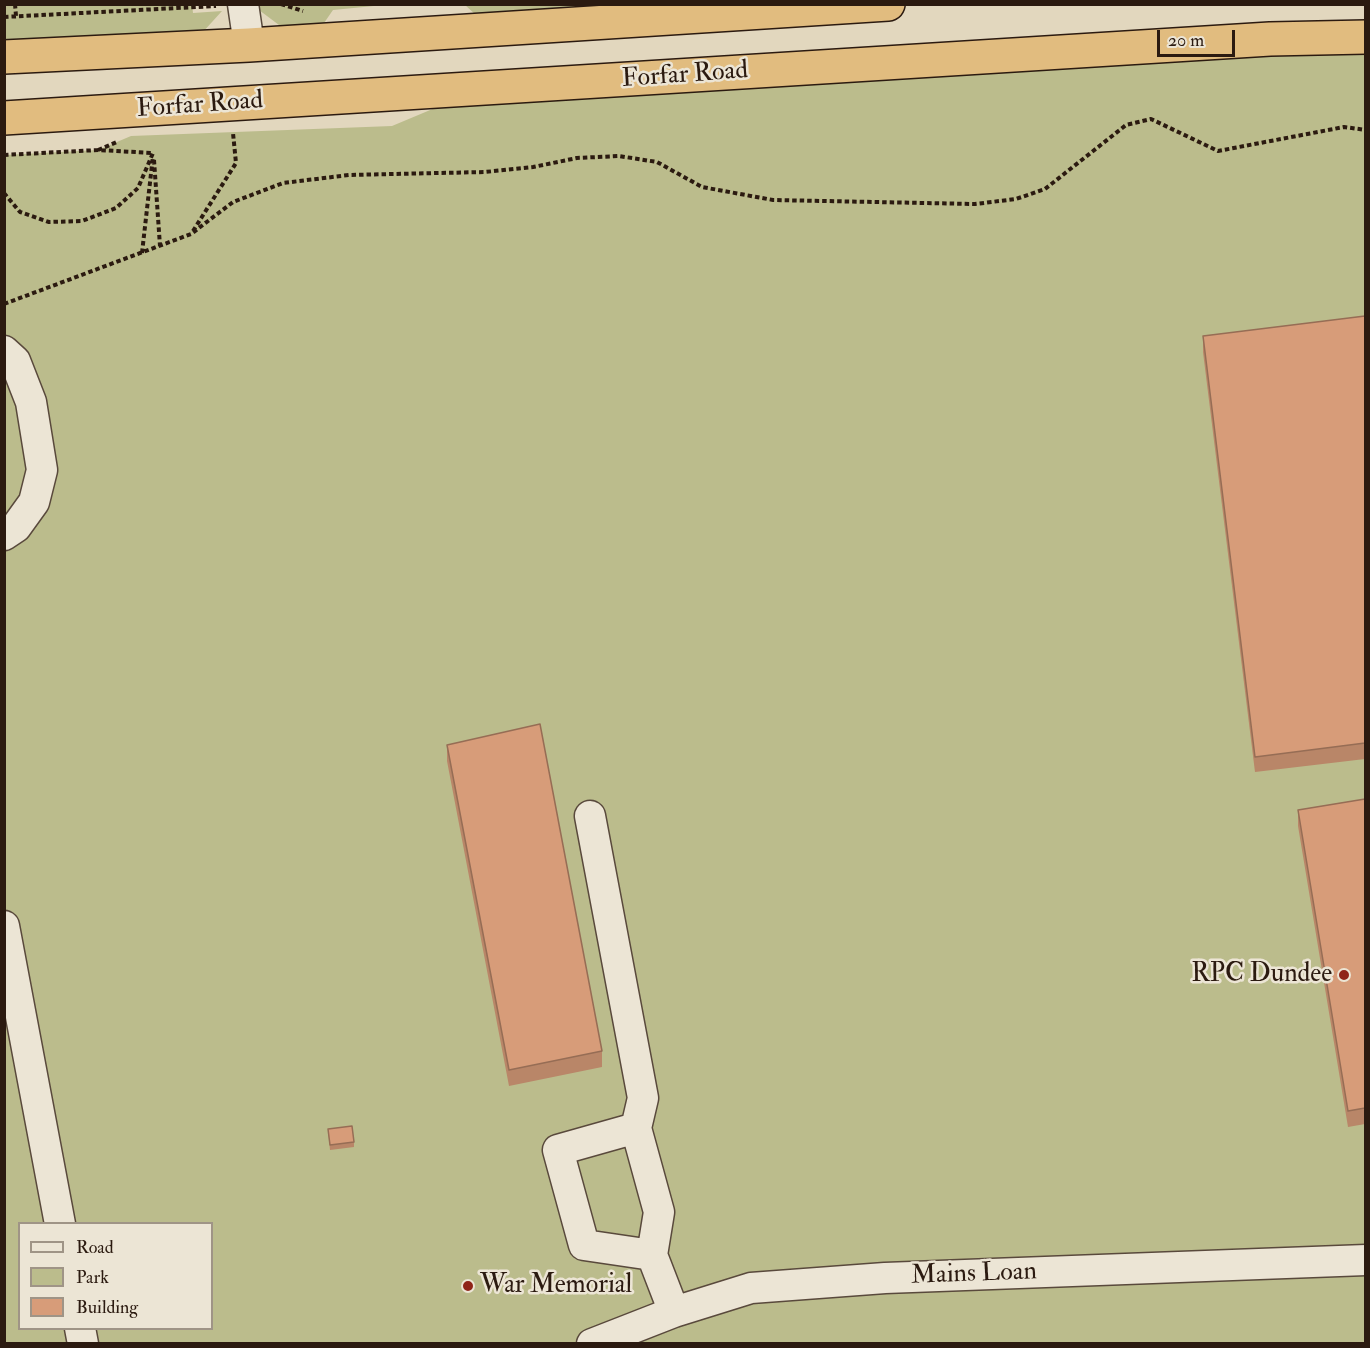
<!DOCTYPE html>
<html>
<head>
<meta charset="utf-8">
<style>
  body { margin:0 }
  #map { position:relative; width:1370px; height:1348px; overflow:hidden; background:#e2d7be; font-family:"IM FELL Double Pica",serif }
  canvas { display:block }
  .frame { position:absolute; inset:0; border:6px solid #2b1a10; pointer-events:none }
  .legend { position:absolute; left:18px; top:1222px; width:195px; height:108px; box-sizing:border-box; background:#ece5d5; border:2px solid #9f9486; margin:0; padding:8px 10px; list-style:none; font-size:18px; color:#2b1a10 }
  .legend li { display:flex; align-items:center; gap:12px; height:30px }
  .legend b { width:30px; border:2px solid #9f9486 }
  .scale { position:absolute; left:1157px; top:30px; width:78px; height:27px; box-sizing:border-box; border:3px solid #2b1a10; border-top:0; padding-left:8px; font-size:18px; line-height:21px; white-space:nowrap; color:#2b1a10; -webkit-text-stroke:4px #ece5d5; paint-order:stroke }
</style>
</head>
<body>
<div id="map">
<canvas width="1370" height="1348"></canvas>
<div class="frame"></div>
<ul class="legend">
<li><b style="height:8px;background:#ece5d5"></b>Road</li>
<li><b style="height:16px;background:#bbbc8c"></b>Park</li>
<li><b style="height:16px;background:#d79c79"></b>Building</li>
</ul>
<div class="scale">20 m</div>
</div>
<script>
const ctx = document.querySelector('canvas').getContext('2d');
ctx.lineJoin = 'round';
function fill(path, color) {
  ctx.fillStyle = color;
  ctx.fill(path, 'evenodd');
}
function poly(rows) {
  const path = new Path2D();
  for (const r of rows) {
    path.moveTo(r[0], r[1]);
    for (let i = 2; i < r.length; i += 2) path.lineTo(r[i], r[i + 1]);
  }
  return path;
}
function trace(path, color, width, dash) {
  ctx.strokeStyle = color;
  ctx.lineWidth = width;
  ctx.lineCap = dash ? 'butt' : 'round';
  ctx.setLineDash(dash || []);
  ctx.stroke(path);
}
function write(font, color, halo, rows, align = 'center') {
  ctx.font = font + ' "IM FELL Double Pica",serif';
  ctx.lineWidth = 5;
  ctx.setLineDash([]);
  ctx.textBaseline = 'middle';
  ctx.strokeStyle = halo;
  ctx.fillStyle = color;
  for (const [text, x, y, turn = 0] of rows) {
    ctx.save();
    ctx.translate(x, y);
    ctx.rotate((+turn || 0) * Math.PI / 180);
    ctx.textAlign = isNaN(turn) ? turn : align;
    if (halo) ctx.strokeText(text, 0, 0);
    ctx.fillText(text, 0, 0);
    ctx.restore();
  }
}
fill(poly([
  [192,4,193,13,222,11,202,33,5,44,5,5],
  [258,5,384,5,333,10,324,23,283,28,259,10],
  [465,5,622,5,476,15],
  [1271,55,1365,55,1365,1343,5,1343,5,155,98,150,131,136,392,126,435,108],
  [20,1224,212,1224,212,1328,20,1328]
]), '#bbbc8c');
const minor = poly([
  [243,4,249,45],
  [4,351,15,361,31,402,42,470,34,502,16,527,4,535],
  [590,816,643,1098,636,1128],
  [4,926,60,1224],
  [652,1255,584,1245,558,1150,636,1128,659,1212,652,1255,674,1312],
  [80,1328,83,1344],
  [592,1344,674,1312,751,1288,885,1278,1366,1260]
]);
const highway = poly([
  [4,57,249,45,888,4],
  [4,118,1270,39,1366,37]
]);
trace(minor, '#59493c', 33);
trace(highway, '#2b1a10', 36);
trace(poly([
  [15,4,16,16],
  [281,4,303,11],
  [4,17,216,6],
  [98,150,117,142],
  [4,155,98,150,153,153],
  [154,160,160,246],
  [4,193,20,212,49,222,82,221,116,208,138,188,153,153],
  [193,231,236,163,233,133],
  [142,253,153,156],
  [4,304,191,234,233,202,283,183,349,175,485,172,533,167,577,158,619,156,657,162,702,187,773,200,975,204,1016,199,1045,189,1126,125,1151,119,1218,151,1344,127,1366,130]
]), '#2b1a10', 4, [4.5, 3]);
trace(minor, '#ece5d5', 30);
trace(highway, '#e1bc7f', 33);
fill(poly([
  [1365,316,1365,759,1255,772,1203,352,1203,336],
  [447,745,602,1051,602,1067,509,1086,447,761],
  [1365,799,1365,1124,1348,1127,1298,826,1298,810],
  [328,1129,354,1142,354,1147,330,1150]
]), '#b98668');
const building = poly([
  [1365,316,1365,743,1255,757,1203,336,1365,316],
  [540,724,602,1051,509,1070,447,745,540,724],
  [1365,799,1365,1108,1348,1111,1298,810,1365,799],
  [352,1126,354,1142,330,1145,328,1129,352,1126]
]);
fill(building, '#d79c79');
trace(building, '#966d55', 1.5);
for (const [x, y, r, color] of [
  [1344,975,6,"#8f2418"],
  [468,1286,6,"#8f2418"]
]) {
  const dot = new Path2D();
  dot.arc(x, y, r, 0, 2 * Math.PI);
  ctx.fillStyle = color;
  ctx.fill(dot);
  trace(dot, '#ece5d5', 2);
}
write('26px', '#2b1a10', '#ece5d5', [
  ["Forfar Road",685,76,-4],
  ["Forfar Road",200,106,-4],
  ["Mains Loan",974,1275,-2]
]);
write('26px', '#2b1a10', '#ece5d5', [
  ["RPC Dundee",1332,975],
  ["War Memorial",480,1286,"left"]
], 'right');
</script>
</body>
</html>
